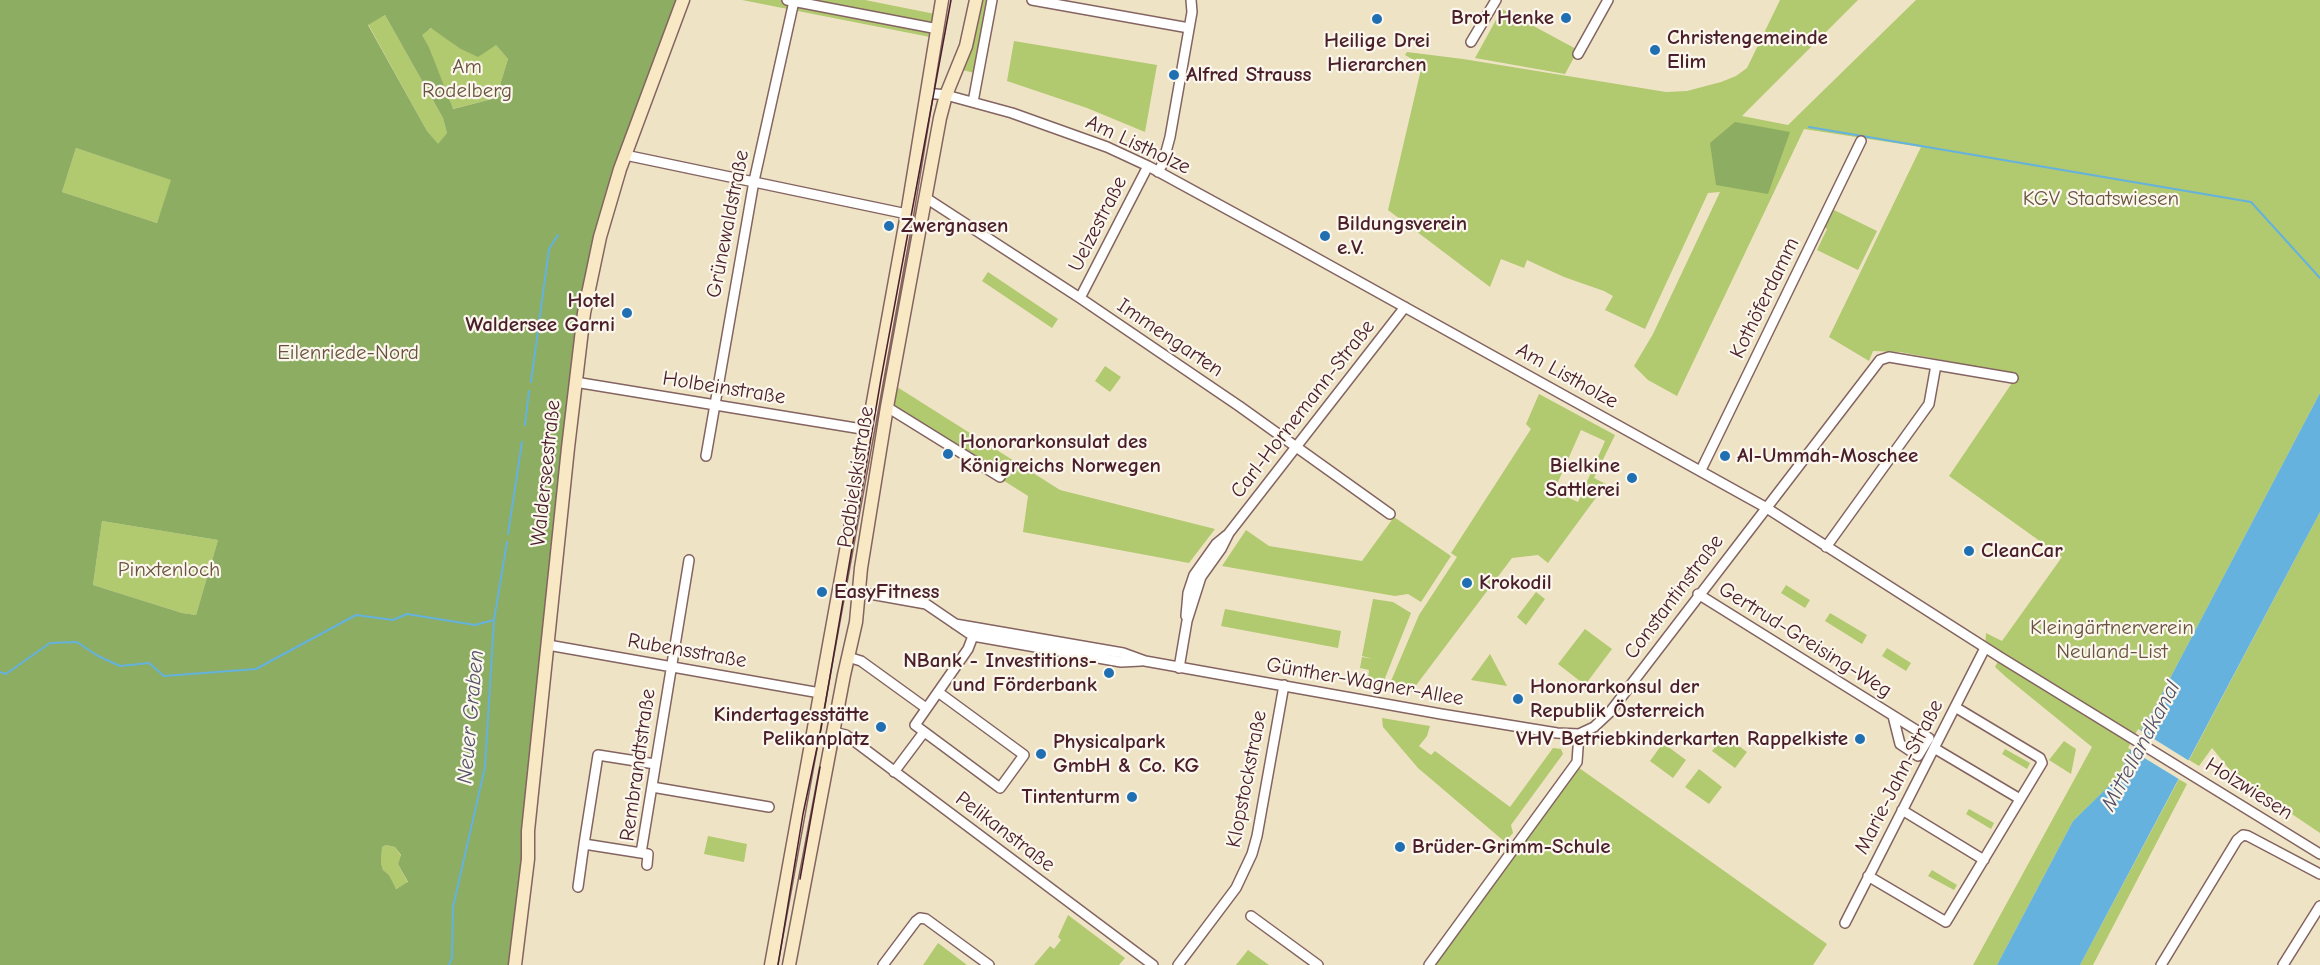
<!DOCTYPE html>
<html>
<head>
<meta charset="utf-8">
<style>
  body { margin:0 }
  canvas { display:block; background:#efe3c5 }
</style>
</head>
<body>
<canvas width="2320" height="965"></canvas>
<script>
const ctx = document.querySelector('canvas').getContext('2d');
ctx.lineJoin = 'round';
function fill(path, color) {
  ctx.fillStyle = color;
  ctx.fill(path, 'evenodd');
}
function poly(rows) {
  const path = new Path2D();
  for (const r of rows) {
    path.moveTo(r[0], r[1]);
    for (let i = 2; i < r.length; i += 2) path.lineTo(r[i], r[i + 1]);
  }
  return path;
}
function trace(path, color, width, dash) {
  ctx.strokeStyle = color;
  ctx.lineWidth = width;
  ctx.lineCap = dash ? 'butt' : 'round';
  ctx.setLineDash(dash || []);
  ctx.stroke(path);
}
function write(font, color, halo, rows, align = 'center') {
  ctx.font = font + ' "Comic Neue",sans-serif';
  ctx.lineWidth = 4.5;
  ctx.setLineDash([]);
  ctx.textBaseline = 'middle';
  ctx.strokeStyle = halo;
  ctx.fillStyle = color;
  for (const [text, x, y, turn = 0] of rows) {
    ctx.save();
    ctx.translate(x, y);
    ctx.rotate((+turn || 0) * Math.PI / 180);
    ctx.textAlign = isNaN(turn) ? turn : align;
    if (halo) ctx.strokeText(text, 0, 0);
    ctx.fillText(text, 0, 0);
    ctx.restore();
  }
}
fill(poly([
  [742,0,865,0,940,15,930,37],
  [982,0,988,0,975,73,962,70],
  [1780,0,1858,0,1742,116,1788,125,1916,0,2320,0,2320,393,2156,705,2134,741,2119,776,2073,821,1997,965,1973,965,2092,747,2006,677,1995,667,2000,657,1985,648,1986,633,2002,641,2062,557,1949,476,2014,380,2015,374,1900,352,1873,351,1869,361,1829,337,1921,147,1804,129,1677,396,1648,380,1634,366,1653,334,1720,192,1708,193,1645,329,1605,310,1613,296,1604,291,1564,277,1527,260,1524,268,1501,259,1490,287,1388,210,1422,65,1405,55,1407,52,1463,59,1666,92,1687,91,1721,82,1736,76,1747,68],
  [1502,9,1578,50,1565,74,1475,58],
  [385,15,443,118,447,133,438,145,427,131,368,24],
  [432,28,459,48,496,45,508,59,496,98,452,109,429,47,421,34],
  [1014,41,1157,65,1145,132,1087,108,1007,81],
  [76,148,172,180,157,223,62,192],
  [1832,209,1877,231,1858,270,1817,250,1827,229,1823,226],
  [988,272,1058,319,1052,328,982,281],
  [1105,366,1121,377,1110,392,1095,381],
  [894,385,1060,490,1215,529,1189,563,1023,532,1028,496,892,410],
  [1539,394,1615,435,1594,478,1606,484,1548,563,1538,555,1512,558,1411,692,1388,688,1419,615,1457,557,1451,553,1531,429,1526,424],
  [1581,430,1605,441,1578,502,1554,491],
  [2320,512,2320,833,2234,775,2212,748,2199,766,2189,760],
  [1394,517,1451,556,1421,602,1408,594,1395,596,1222,566,1246,530,1269,546,1362,561],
  [102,521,218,540,196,615,182,613,93,585],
  [1786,585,1810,600,1805,608,1781,593],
  [1536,592,1545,599,1526,625,1517,617],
  [1373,599,1393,602,1411,613,1381,688,1363,685,1368,678,1369,670,1360,668,1362,657,1373,659,1362,656],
  [1225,609,1341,631,1338,648,1221,626],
  [1830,613,1867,635,1862,644,1825,621],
  [1585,629,1612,649,1585,685,1558,664],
  [1887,648,1911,663,1906,671,1882,656],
  [1490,654,1507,686,1471,680],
  [1382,718,1430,726,1427,736,1419,746,1431,755,1435,751,1510,807,1553,748,1561,749,1563,754,1511,825,1513,833,1505,842,1418,768,1383,727],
  [1724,735,1747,752,1735,768,1712,751],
  [2064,741,2076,749,2071,774,2049,760],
  [1663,743,1686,760,1673,778,1650,761],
  [2005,749,2030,763,2027,769,2002,754],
  [1575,765,1827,944,1813,965,1429,965],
  [1699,769,1722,787,1709,804,1685,787],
  [2179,779,2187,784,2093,965,2080,965],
  [1969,809,1994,823,1991,829,1966,814],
  [708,836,747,844,744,862,704,854],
  [386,845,395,847,401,856,398,864,408,883,395,889,389,875,383,870,381,863,382,847],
  [1932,870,1957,885,1954,890,1928,876],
  [1068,915,1125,958,1119,965,1034,965,1050,946,1054,949,1061,940,1058,937],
  [938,943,967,965,923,965],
  [1248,950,1269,965,1236,965]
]), '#b1c96f');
fill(poly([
  [0,0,683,0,620,169,584,313,515,965,0,965],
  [385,15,443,118,447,133,438,144,427,131,368,25],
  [431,28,459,48,478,57,496,45,508,59,496,98,453,109,429,47,422,35],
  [76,148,171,180,157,223,62,192],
  [102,521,218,540,196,615,182,613,93,585],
  [386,845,395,847,401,855,398,864,408,882,396,889,389,875,383,870,381,863,382,847],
  [1735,122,1790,132,1768,194,1716,185,1710,143]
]), '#8cad62');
fill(poly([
  [2320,393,2320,512,2080,965,1997,965,2073,821,2119,776,2134,741,2156,705]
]), '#64b2dd');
fill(poly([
  [2138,729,2191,762,2182,781,2128,748]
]), '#efe3c5');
trace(poly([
  [1809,127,2251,202,2320,278],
  [531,382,549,249,558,235],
  [525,425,529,391],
  [508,534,522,442],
  [0,672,6,674,50,643,77,642,98,656,120,666,149,663,164,676,256,669,356,615,393,620,407,614,475,625,494,620],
  [449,965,452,958,453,907,485,767,494,620,507,542]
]), '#64b2dd', 2);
const street = poly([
  [787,0,938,29],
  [1032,0,1189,28],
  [1471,42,1496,0],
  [1578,54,1608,0],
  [926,93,946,95,1012,113,1107,147,1148,166,1291,244,1765,507,2000,657,2320,854],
  [973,102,992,0],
  [625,155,907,214],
  [1158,172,1163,163,1170,137,1192,12,1191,0],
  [926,198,1080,298,1239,406,1390,514],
  [1080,298,1148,166],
  [575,382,868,430],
  [887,407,1000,477],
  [706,456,754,181,794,1],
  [1701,470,1861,141],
  [1826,547,1929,404,1936,365],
  [859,592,926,604,973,636,1121,662,1141,661],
  [1698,594,1929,738,1918,756,1900,744,1893,716],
  [1186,616,1188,593,1194,575,1216,544,1227,535],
  [955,624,1123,653,1145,661,1441,714,1557,733,1579,734,1594,727,1610,712,1880,360,1889,357,2013,378],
  [548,645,820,693],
  [848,657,861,661,926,708],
  [1179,668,1187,621,1201,577,1221,549,1229,533,1405,307],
  [938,692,1024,755,1000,788,915,725,968,649,973,636],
  [833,732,846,735,1153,965],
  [1934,748,2020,799],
  [894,772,924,732],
  [652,787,769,807],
  [1902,810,1984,860],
  [641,853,584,844,598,755,655,764],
  [647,865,648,854,641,853,689,560],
  [1868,876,1946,922,2042,763,2040,758,1955,707],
  [578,887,584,844],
  [1251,916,1318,965],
  [1845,923,1985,648],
  [883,965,916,921,920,918,926,919,989,965],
  [1178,965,1236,888,1252,854,1257,836,1284,685],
  [1429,965,1577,762,1579,734],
  [2161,965,2237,840,2243,835,2248,836,2320,874],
  [2283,965,2320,906]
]);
const secondary = poly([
  [515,965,528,859,528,831,568,448,584,313,600,237,620,169,683,0],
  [771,965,907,214,942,0],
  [789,965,844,675,856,622,861,568,887,407,940,118,946,95,966,46,976,0]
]);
trace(street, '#846461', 12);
trace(secondary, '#846461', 15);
trace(street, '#fff', 9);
trace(secondary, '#f8e8c3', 12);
trace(poly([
  [800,879,820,767],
  [778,965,803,814,821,729,881,379,951,0]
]), '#4a1f2b', 1.5);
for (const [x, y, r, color] of [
  [1566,18,6,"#1f6fb2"],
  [1377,19,6,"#1f6fb2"],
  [1655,50,6,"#1f6fb2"],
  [1174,75,6,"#1f6fb2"],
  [889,226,6,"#1f6fb2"],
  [1325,236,6,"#1f6fb2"],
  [627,313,6,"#1f6fb2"],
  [948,454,6,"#1f6fb2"],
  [1725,456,6,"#1f6fb2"],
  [1632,478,6,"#1f6fb2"],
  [1969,551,6,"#1f6fb2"],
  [1467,583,6,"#1f6fb2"],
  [822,592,6,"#1f6fb2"],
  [1109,673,6,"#1f6fb2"],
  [1518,699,6,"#1f6fb2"],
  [881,727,6,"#1f6fb2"],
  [1860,739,6,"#1f6fb2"],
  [1041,754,6,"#1f6fb2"],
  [1132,797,6,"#1f6fb2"],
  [1400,847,6,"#1f6fb2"]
]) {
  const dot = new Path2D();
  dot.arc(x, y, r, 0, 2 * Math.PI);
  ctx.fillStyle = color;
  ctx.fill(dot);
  trace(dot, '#fbf7ec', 2);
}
write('bold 21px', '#4a1f2b', '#fbf7ec', [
  ["Brot Henke",1554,18,"right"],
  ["Christengemeinde",1667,38],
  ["Elim",1667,62],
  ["Heilige Drei",1377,41,"center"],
  ["Hierarchen",1377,65,"center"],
  ["Alfred Strauss",1186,75],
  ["Bildungsverein",1337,224],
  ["e.V.",1337,248],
  ["Zwergnasen",901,226],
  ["Hotel",615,301,"right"],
  ["Waldersee Garni",615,325,"right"],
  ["Honorarkonsulat des",960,442],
  ["Königreichs Norwegen",960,466],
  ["Al-Ummah-Moschee",1737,456],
  ["Bielkine",1620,466,"right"],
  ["Sattlerei",1620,490,"right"],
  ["CleanCar",1981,551],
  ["Krokodil",1479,583],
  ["EasyFitness",834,592],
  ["NBank - Investitions-",1097,661,"right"],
  ["und Förderbank",1097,685,"right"],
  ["Honorarkonsul der",1530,687],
  ["Republik Österreich",1530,711],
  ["Kindertagesstätte",869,715,"right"],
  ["Pelikanplatz",869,739,"right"],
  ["VHV Betriebkinderkarten Rappelkiste",1848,739,"right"],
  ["Physicalpark",1053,742],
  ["GmbH & Co. KG",1053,766],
  ["Tintenturm",1120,797,"right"],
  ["Brüder-Grimm-Schule",1412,847]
], 'left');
write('21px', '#69523f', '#fbf7ec', [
  ["Am",467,67],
  ["Rodelberg",467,91],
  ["KGV Staatswiesen",2101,199],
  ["Eilenriede-Nord",348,353],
  ["Pinxtenloch",169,570],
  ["Kleingärtnerverein",2112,628],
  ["Neuland-List",2112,652]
]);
write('21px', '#4a1f2b', '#fbf7ec', [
  ["Am Listholze",1138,145,25],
  ["Grünewaldstraße",728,224,-79],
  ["Uelzestraße",1098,224,-63],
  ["Kothöferdamm",1765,298,-64],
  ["Immengarten",1170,338,34],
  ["Am Listholze",1567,376,29],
  ["Holbeinstraße",724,388,9],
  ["Carl-Hornemann-Straße",1303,409,-52],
  ["Walderseestraße",546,473,-84],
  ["Podbielskistraße",856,477,-81],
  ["Constantinstraße",1674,597,-53],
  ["Gertrud-Greising-Weg",1805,640,32],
  ["Rubensstraße",687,651,10],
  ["Günther-Wagner-Allee",1365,682,10],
  ["Rembrandtstraße",638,765,-82],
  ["Marie-Jahn-Straße",1899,777,-63],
  ["Klopstockstraße",1247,779,-79],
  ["Holzwiesen",2249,789,32],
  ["Pelikanstraße",1005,832,37]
]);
write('italic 22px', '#535269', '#fbf7ec', [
  ["Neuer Graben",471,717,-85],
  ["Mittellandkanal",2141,746,-62]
]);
</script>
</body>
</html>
